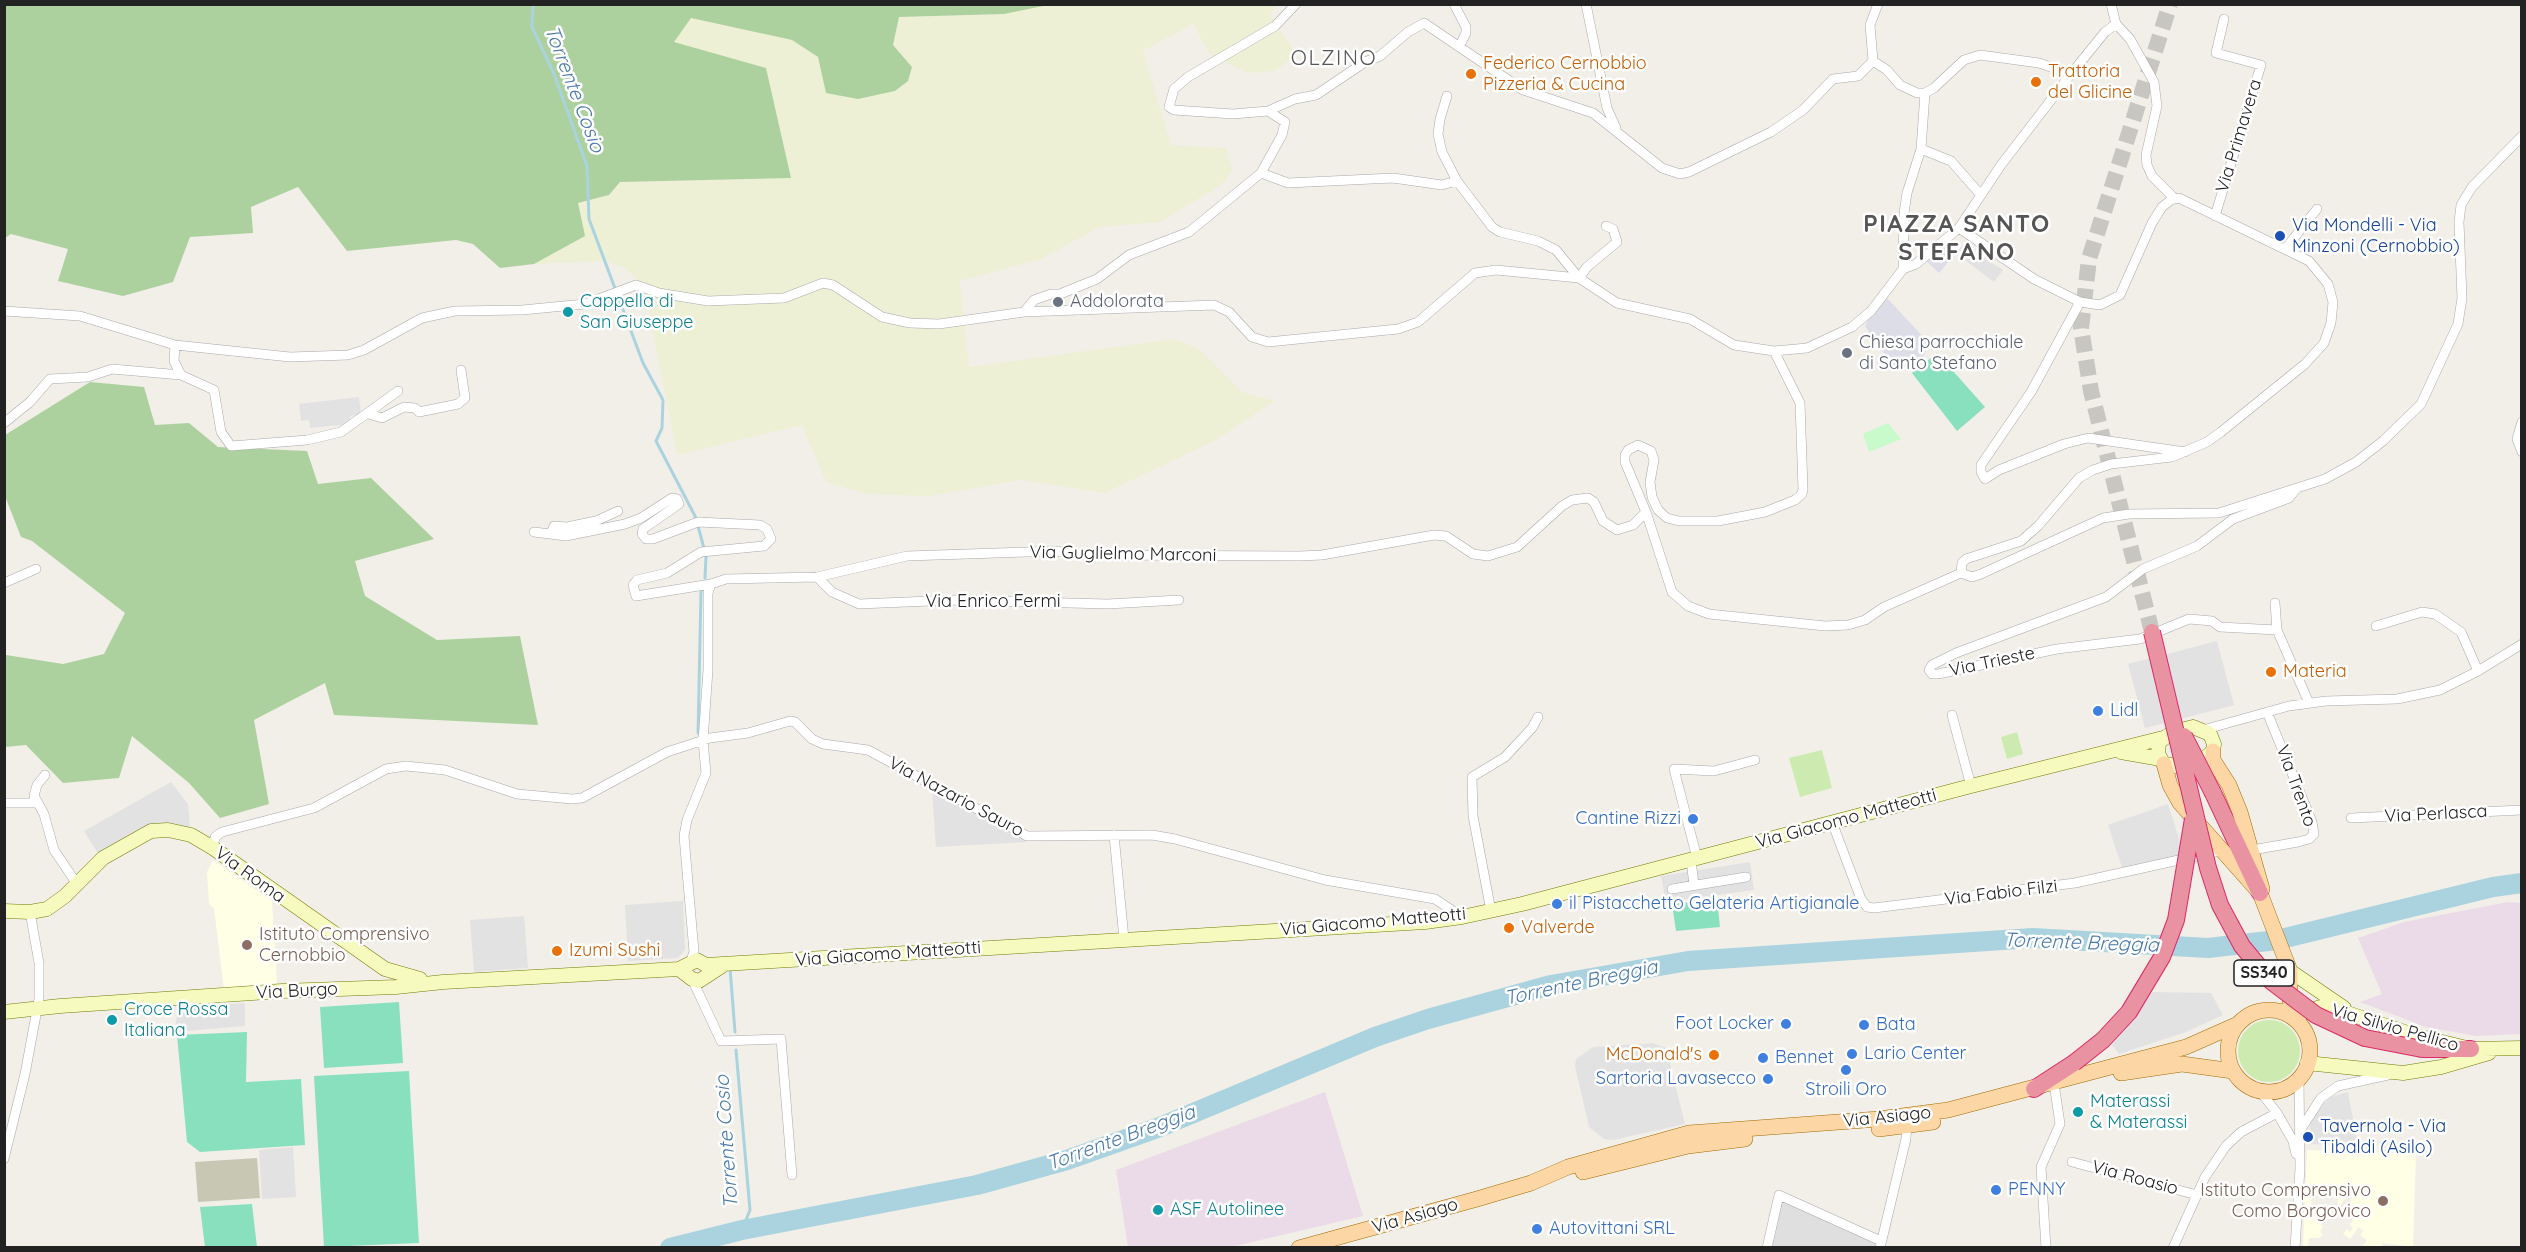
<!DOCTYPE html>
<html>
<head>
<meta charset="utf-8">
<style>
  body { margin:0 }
  #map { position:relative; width:2526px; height:1252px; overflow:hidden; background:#f2efe9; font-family:Quicksand,sans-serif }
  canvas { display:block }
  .frame { position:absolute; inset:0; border:6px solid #222; pointer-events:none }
</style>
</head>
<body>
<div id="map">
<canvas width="2526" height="1252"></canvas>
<div class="frame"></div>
</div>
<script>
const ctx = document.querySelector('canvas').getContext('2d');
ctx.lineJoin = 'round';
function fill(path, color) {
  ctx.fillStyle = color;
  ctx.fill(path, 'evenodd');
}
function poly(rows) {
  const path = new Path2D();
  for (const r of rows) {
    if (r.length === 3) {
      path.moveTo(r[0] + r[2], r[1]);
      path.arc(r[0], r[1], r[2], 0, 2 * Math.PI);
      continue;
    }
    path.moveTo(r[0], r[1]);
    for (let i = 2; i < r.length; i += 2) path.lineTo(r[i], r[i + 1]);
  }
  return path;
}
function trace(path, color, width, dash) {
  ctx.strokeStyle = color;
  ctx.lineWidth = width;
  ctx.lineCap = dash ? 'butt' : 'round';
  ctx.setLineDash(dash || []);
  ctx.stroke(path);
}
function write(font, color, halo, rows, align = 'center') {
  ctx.font = font + ' Quicksand,sans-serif';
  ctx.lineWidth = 5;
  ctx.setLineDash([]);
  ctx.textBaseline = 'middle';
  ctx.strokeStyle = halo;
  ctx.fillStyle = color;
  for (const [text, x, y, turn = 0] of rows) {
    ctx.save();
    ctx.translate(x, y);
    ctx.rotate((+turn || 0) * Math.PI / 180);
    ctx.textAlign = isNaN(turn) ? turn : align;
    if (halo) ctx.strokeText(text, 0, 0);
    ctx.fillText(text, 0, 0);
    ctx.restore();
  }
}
fill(poly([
  [1779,1195,1881,1241,1880,1247,1771,1248]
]), '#e0dfdf');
fill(poly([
  [2508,902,2521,903,2521,1034,2476,1036,2426,1027,2360,1002,2382,994,2358,938,2404,922],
  [1325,1092,1363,1216,1231,1247,1128,1247,1116,1170]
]), '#ebdbe8');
fill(poly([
  [213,860,272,901,277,983,224,990,214,908,209,904,207,872],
  [2307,1150,2416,1154,2413,1247,2382,1243,2382,1247,2362,1247,2367,1240,2360,1235,2363,1231,2359,1227,2350,1239,2343,1234,2347,1229,2350,1232,2353,1228,2350,1225,2354,1218,2351,1215,2356,1208,2350,1203,2352,1198,2348,1195,2339,1207,2337,1196,2312,1195,2311,1209,2323,1211,2319,1217,2323,1219,2320,1224,2323,1226,2320,1232,2323,1234,2319,1238,2309,1238,2308,1247,2303,1247]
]), '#ffffe5');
fill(poly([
  [257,1158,260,1198,198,1202,195,1162]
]), '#c7c7b4');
fill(poly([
  [1048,4,1276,5,1270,16,1298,55,1274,71,1247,73,1210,54,1193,24,1143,51,1171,145,1226,148,1232,169,1225,182,1161,222,1100,227,1041,259,960,281,969,367,1174,339,1199,349,1242,392,1275,401,1216,440,1105,493,1021,480,930,496,867,494,826,482,802,425,677,455,644,287,627,269,606,261,534,264,584,236,577,203,609,195,620,182,791,178,673,42,691,18,792,40,818,57,826,93,912,67,893,45,898,17,1004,14]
]), '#eef0d5');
fill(poly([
  [2017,732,2023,754,2007,759,2001,737],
  [1822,750,1832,788,1800,797,1789,758],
  [2269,1051,31]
]), '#cdebb0');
fill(poly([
  [5,4,1048,4,1048,5,1004,14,899,17,893,45,912,67,908,81,895,91,858,99,826,93,818,57,792,40,691,18,674,42,766,68,791,178,620,182,609,195,578,203,585,236,534,264,500,268,473,244,456,240,347,251,298,187,251,207,253,233,190,237,173,282,123,296,58,281,68,249,11,234,5,238],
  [90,382,144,387,155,425,189,423,218,447,307,451,318,484,371,478,434,539,355,561,365,596,437,640,520,636,538,725,334,715,325,683,254,720,269,804,220,818,189,783,132,736,119,778,63,783,26,745,5,747,6,655,63,664,104,654,125,613,32,541,21,537,5,496,5,435]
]), '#add19e');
fill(poly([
  [1888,423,1901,439,1869,452,1863,434]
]), '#c8facc');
fill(poly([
  [1937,353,1985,407,1957,431,1912,373],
  [1717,899,1720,927,1676,931,1672,904],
  [399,1002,403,1063,324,1068,320,1007],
  [247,1032,246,1082,301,1079,305,1145,200,1152,187,1142,177,1035],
  [409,1071,419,1243,324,1247,314,1076],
  [252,1204,257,1247,205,1247,200,1207]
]), '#88e0be');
fill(poly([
  [1963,245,2003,270,1994,282,1956,253],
  [359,397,361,415,351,416,348,424,310,428,309,420,301,421,299,404],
  [2217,641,2234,705,2145,728,2128,664],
  [171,782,188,804,190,829,157,824,99,855,84,831],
  [932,789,1027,842,936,847],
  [2168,804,2185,858,2123,870,2108,825],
  [1750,862,1754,890,1666,902,1661,876],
  [683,901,685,950,678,958,628,961,625,905],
  [524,916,528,968,474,972,470,920],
  [2153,992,2211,993,2223,1015,2186,1032,2119,1054,2112,1045],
  [245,1003,245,1026,175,1032,178,1007],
  [1652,1043,1666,1048,1685,1124,1613,1140,1604,1139,1589,1127,1575,1066,1576,1059,1593,1047],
  [2348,1092,2358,1146,2311,1144,2310,1124,2320,1108,2331,1097],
  [293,1147,296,1197,262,1199,259,1150]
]), '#e2e2e2');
fill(poly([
  [1945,241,1957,252,1939,273,1925,260],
  [1887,298,1930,344,1920,362,1908,365,1902,370,1893,367,1865,326,1868,320]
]), '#dddde8');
trace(poly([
  [533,4,532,27,554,74,587,166,589,219,643,363,663,400,662,428,656,441,696,518],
  [698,526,706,556,705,578],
  [698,733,701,591],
  [730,968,735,1032],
  [736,1050,750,1210,742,1230]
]), '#aad3df', 3);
trace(poly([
  [670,1248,742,1230,977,1185,1067,1160,1160,1127,1375,1037,1428,1019,1551,985,1688,961,2033,938,2208,948,2277,940,2493,887,2522,883]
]), '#aad3df', 20);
trace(poly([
  [2152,632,2091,391,2081,328,2089,259,2170,4]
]), '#c8c6c1', 16, [16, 8]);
const street = poly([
  [1296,4,1275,26,1188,77,1174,89,1169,107,1174,110,1233,114,1268,111,1295,99,1316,95,1365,62,1380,56,1408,32,1424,23,1523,90,1593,113,1662,168,1680,174,1689,172,1771,132,1803,110,1833,79,1858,76,1873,61],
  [1454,4,1466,27,1466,33,1459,47],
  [1586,4,1607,108,1616,128],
  [2111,4,2116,24,2130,39,2154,82,2157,106,2146,155,2147,165,2152,176,2174,198],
  [1873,61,1887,70,1900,85,1917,93,1925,93,1934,88,1964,60,1980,55,2039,63,2071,74],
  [1873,61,1870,25,1878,4],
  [1447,96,1440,119,1438,134,1442,152,1457,181,1492,227,1500,232,1538,241,1556,250,1579,278,1617,303,1690,319,1734,345,1774,351,1807,348,1852,327,1871,311,1903,269,1916,264,1959,228,2001,165,2071,74,2105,32,2116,24],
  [1921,149,1951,161,1980,194],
  [1261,173,1282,135,1285,122,1268,111],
  [2215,216,2261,65,2216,53,2224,19],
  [1959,228,2034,279,2080,302,2100,305,2120,295,2152,223,2162,207,2171,200,2179,198,2309,261,2328,284,2333,302,2331,323,2324,343,2305,364,2221,432,2207,442,2172,457,2111,464,2093,470,2079,478,2038,526,2021,541,1966,559,1962,563,1961,573],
  [2285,249,2317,209],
  [1903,269,1904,213,1907,193,1921,149,1925,93],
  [1579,278,1587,267,1617,242,1613,229,1606,226],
  [2080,302,2031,392,1981,465,1981,472,1985,479,1999,470,2064,444,2088,438,2185,452],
  [4,311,80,316,175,345,290,357,348,355,364,350,422,318,455,311,522,310,585,304,636,285,659,293,708,301,784,298,823,283,833,285,882,317,910,323,939,324,1024,312,1214,305,1229,312,1252,337,1268,342,1398,329,1418,322,1475,273,1496,270,1579,278],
  [1024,312,1034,300,1051,294,1060,294,1097,279,1129,255,1189,232,1261,173,1288,183,1393,178,1442,185,1457,181],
  [175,345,174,361,181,375,214,390,221,432,231,446,307,440,341,432,398,391],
  [1774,351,1800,403,1803,489,1802,494,1795,500,1765,512,1718,521,1679,521,1667,518,1658,510,1652,497,1650,482,1654,460,1651,451,1638,445,1628,450,1625,455,1625,462,1646,512,1672,592,1688,606,1709,614,1825,626,1848,625,1865,620,1884,607,1961,573],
  [369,414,382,418,404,407,415,408,419,412,458,404,465,398,461,370],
  [2522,422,2517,439,2522,452],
  [4,423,30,402,50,379,88,377,112,369,181,375],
  [534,532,566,536,625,524,641,518,672,498,677,499,679,504,643,529,642,534,646,539,653,539,698,522,760,525,767,529,771,539,764,546,701,552,667,573,637,580,633,585,636,596,711,584],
  [551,533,554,526,567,527,596,521,618,511],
  [1961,573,1972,577,1981,574,2103,518,2129,514,2219,513,2325,479,2356,462,2383,441,2421,404,2458,324,2462,298,2459,222,2461,205,2472,187,2522,136],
  [817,577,832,592,859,604,954,600,1108,604,1179,600],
  [4,583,36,569],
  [2275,603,2277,630,2309,703],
  [2376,626,2422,612,2435,614,2461,632,2478,671],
  [2277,630,2220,627,2212,621,2189,619,2140,639,2057,649,1938,674,1932,674,1929,670,1932,665,1956,653,2106,597,2143,569,2197,546,2233,519,2289,498,2297,488],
  [1952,715,1971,786],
  [2203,730,2289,706,2326,701,2397,699,2440,690,2478,671,2522,644],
  [45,775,37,785,34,796,44,814,54,850,77,884],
  [4,803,36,803],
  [2351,818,2522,810],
  [1832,822,1861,899,1867,907,1874,908,2075,883,2224,850],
  [1114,835,1124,939],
  [213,848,215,837,222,832,314,808,386,769,406,766,445,770,517,794,572,799,582,798,667,752,710,738,748,733,790,721,795,722,812,739,823,744,868,750,1027,836,1152,835,1175,839,1325,880,1435,899,1462,917],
  [2252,850,2298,842,2309,839,2314,834,2312,822,2267,712],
  [1697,858,1674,769,1714,771,1755,760],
  [1691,860,1694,885],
  [1672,889,1746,877],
  [1491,911,1473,816,1472,777,1505,757,1532,728,1538,717],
  [690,963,694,952,684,836,687,820,706,773,703,741,708,670,708,593,711,584,726,579,817,577,907,556,1056,551,1089,555,1300,556,1322,555,1434,535,1446,536,1473,554,1488,556,1517,547,1562,506,1572,500,1588,498,1594,502,1603,521,1617,530,1633,525,1646,512],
  [692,979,721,1041,781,1039,792,1175],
  [2259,1090,2277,1113,2293,1141,2296,1154],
  [2301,1129,2321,1098,2338,1086,2388,1075],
  [4,1159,25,1074,39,999,39,963,30,912],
  [2072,1162,2197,1195],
  [1767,1248,1779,1195,1881,1241],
  [1880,1248,1906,1139,1907,1121],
  [2046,1248,2041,1167,2060,1124,2054,1083],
  [2173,1248,2205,1177,2226,1146,2241,1132,2277,1113],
  [2295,1248,2300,1168,2299,1078]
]);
const secondary = poly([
  [2193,727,2210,734,2214,744,2213,751,2203,760,2190,764,2177,766,2164,764,2158,754,2159,742,2173,732,2193,727],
  [2121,752,2161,759],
  [4,911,30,912,47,909,65,896,103,858,151,831,168,830,191,835,213,848,385,969,420,979],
  [706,965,1425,922,1462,917,1522,904,1971,786,2163,738],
  [679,969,692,979,699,981,722,966],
  [2290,971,2344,1008],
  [4,1012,60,1006,282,991,396,987,443,982,679,969,697,960,706,965],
  [2303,1013,2320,1007,2332,1008,2417,1036,2471,1049,2522,1048],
  [2307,1063,2403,1073,2441,1067,2489,1053]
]);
const primary = poly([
  [2213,751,2213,760,2229,785,2240,812,2262,889],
  [2164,764,2170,785,2180,803,2260,893,2290,971,2290,1006,2293,1018],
  [2269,1051,41],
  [2121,1073,2182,1064,2233,1071],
  [1879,1129,1933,1122],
  [1583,1172,1688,1146,1745,1139],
  [1299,1248,1477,1199,1531,1183,1568,1167,1689,1133,1879,1119,1948,1110,2186,1047,2238,1024]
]);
const highway = poly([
  [2213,793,2260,893],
  [2422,1049,2471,1049],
  [2034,1089,2074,1063]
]);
trace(street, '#a9a9a9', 10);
trace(secondary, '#707d05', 15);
trace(primary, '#a06b00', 16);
trace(highway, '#dc2a67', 18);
trace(street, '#fff', 9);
trace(secondary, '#f7fabf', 14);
trace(primary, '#fcd6a4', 15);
trace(highway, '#e892a2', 16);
const highwayBridge = poly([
  [2152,632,2208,868,2220,905,2242,946,2271,981,2316,1015,2365,1038,2422,1049],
  [2184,736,2213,793],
  [2074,1063,2103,1040,2129,1012,2162,957,2176,920,2193,819]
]);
trace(highwayBridge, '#dc2a67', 18, []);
trace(highwayBridge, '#e892a2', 16);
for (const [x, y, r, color] of [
  [1471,74,6,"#e8710a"],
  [2036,82,6,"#e8710a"],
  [2280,236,6,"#1a4fb4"],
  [1058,302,6,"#6b7280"],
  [568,312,6,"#0f9aa8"],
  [1847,353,6,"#6b7280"],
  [2271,672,6,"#e8710a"],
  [2098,711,6,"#3f7fe0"],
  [1693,819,6,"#3f7fe0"],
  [1557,904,6,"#3f7fe0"],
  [1509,928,6,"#e8710a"],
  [247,945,6,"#8d6e63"],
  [557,951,6,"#e8710a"],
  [112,1020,6,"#0f9aa8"],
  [1786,1024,6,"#3f7fe0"],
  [1864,1025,6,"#3f7fe0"],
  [1852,1054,6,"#3f7fe0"],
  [1714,1055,6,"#e8710a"],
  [1763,1058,6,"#3f7fe0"],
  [1846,1070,6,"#3f7fe0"],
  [1768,1079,6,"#3f7fe0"],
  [2078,1112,6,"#0f9aa8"],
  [2308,1137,6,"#1a4fb4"],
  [1996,1190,6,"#3f7fe0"],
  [2383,1201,6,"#8d6e63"],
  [1158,1210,6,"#0f9aa8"],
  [1537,1229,6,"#3f7fe0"]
]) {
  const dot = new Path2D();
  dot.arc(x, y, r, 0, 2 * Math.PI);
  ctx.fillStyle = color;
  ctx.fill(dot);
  trace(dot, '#fff', 2);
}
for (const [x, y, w] of [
  [2264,973,60]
]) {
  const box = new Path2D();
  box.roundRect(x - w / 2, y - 13, w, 26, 4.5);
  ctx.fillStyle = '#fff';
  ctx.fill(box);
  trace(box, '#222', 1.5);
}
write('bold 16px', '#222', null, [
  ["SS340",2264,973]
]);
write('18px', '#c56008', '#fff', [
  ["Federico Cernobbio",1483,64],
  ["Pizzeria & Cucina",1483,85],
  ["Trattoria",2048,72],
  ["del Glicine",2048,93],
  ["Materia",2283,672],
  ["Valverde",1521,928],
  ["Izumi Sushi",569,951],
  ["McDonald's",1702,1055,"right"]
], 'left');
write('18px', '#222', '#fff', [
  ["Via Primavera",2239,136,-73],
  ["Via Guglielmo Marconi",1123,554,1],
  ["Via Enrico Fermi",993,602],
  ["Via Trieste",1992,662,-12],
  ["Via Trento",2296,786,70],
  ["Via Nazario Sauro",956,797,28],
  ["Via Perlasca",2436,814,-3],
  ["Via Giacomo Matteotti",1846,819,-15],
  ["Via Roma",250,875,36],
  ["Via Fabio Filzi",2001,893,-7],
  ["Via Giacomo Matteotti",1373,922,-5],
  ["Via Giacomo Matteotti",888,954,-4],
  ["Via Burgo",297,991,-3],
  ["Via Silvio Pellico",2395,1028,16],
  ["Via Asiago",1887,1117,-6],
  ["Via Roasio",2135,1178,15],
  ["Via Asiago",1415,1216,-16]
]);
write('18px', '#164399', '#fff', [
  ["Via Mondelli - Via",2292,226],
  ["Minzoni (Cernobbio)",2292,247],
  ["Tavernola - Via",2320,1127],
  ["Tibaldi (Asilo)",2320,1148]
], 'left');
write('18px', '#0d838f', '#fff', [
  ["Cappella di",580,302],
  ["San Giuseppe",580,323],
  ["Croce Rossa",124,1010],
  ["Italiana",124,1031],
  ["Materassi",2090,1102],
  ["& Materassi",2090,1123],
  ["ASF Autolinee",1170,1210]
], 'left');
write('18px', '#5b616d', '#fff', [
  ["Addolorata",1070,302],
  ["Chiesa parrocchiale",1859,343],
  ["di Santo Stefano",1859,364]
], 'left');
write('18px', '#366cbe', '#fff', [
  ["Lidl",2110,711],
  ["Cantine Rizzi",1681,819,"right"],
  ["il Pistacchetto Gelateria Artigianale",1569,904],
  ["Foot Locker",1774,1024,"right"],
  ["Bata",1876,1025],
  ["Lario Center",1864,1054],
  ["Bennet",1775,1058],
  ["Sartoria Lavasecco",1756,1079,"right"],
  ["Stroili Oro",1846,1090,"center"],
  ["PENNY",2008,1190],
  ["Autovittani SRL",1549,1229]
], 'left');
write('18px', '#785e54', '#fff', [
  ["Istituto Comprensivo",259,935],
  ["Cernobbio",259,956],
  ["Istituto Comprensivo",2371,1191,"right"],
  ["Como Borgovico",2371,1212,"right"]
], 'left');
write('italic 20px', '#4a7aab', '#fff', [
  ["Torrente Cosio",574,89,69],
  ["Torrente Breggia",2081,943,2],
  ["Torrente Breggia",1581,983,-12],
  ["Torrente Breggia",1121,1138,-20],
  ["Torrente Cosio",727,1142,-94]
]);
ctx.letterSpacing = '1.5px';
write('21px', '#555', '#fff', [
  ["OLZINO",1334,59]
]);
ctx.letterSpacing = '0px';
ctx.letterSpacing = '1.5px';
write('bold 24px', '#555', '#fff', [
  ["PIAZZA SANTO",1957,225],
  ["STEFANO",1957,253]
]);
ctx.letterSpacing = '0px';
</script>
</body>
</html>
